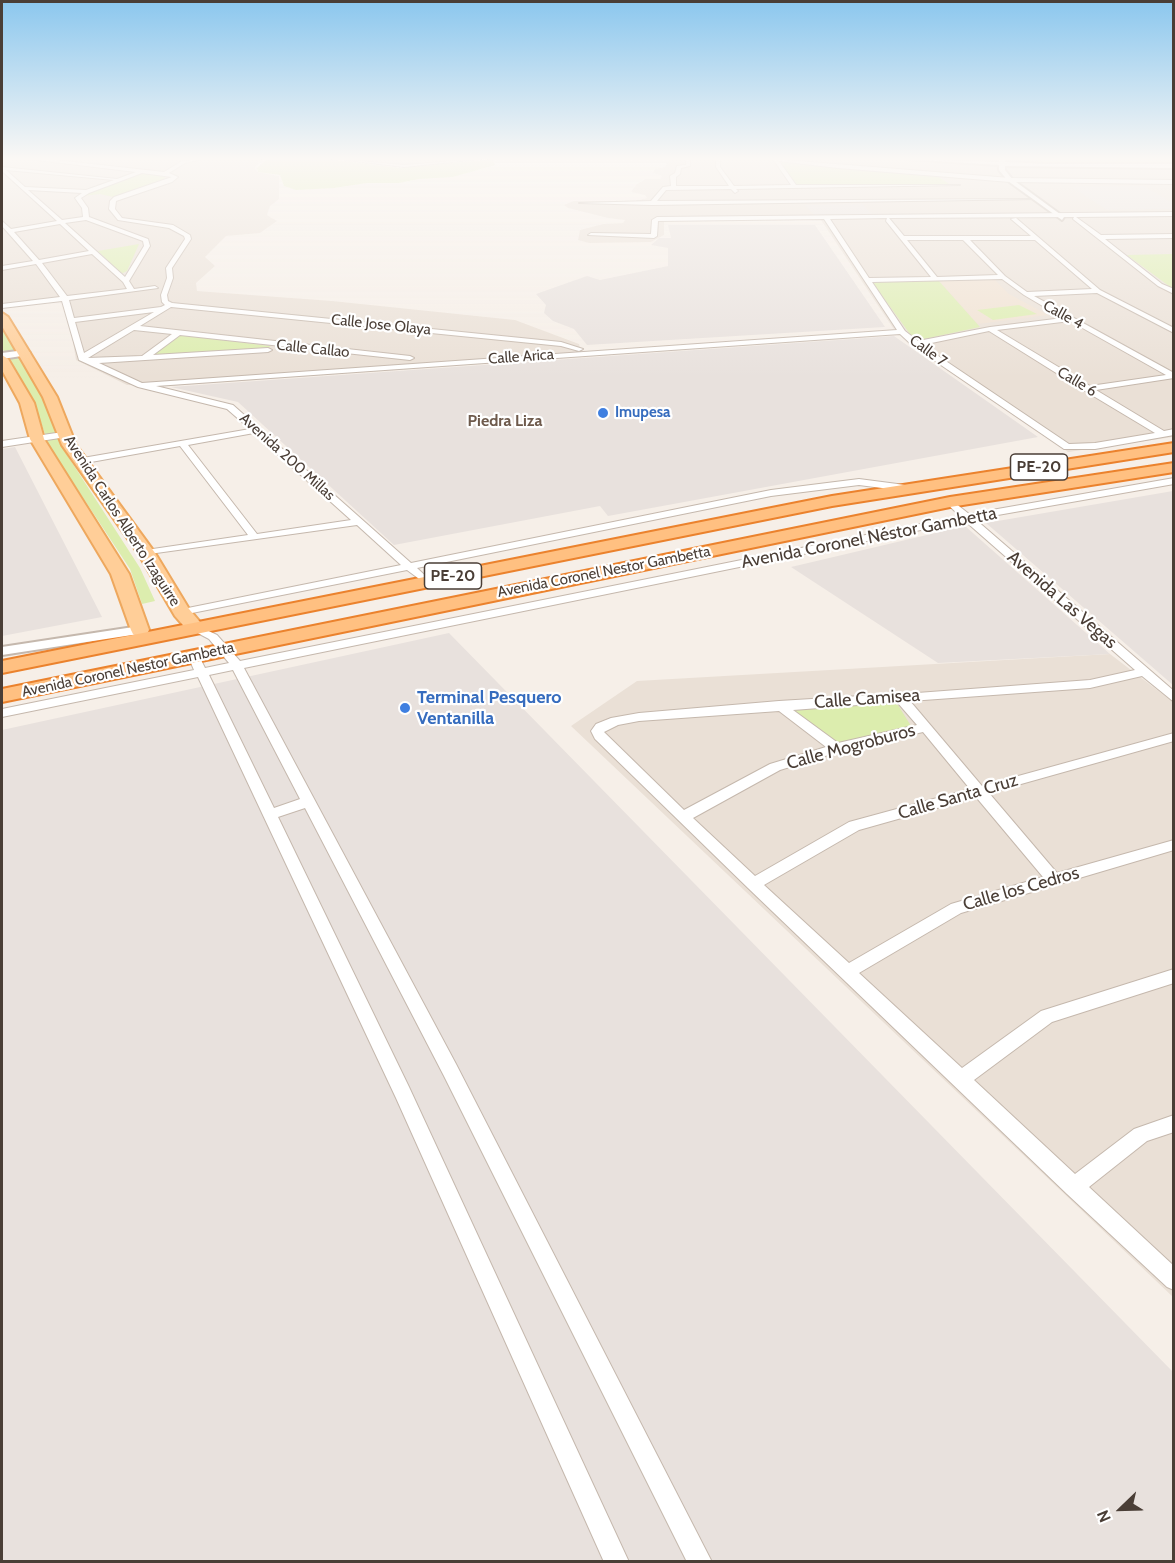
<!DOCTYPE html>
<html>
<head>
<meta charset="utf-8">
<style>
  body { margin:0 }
  #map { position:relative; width:1175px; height:1563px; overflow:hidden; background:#f6efe8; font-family:Cabin,sans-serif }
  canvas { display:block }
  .frame { position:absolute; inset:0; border:3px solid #4a3e36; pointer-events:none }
  .north { position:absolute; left:1091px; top:1479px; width:60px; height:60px; -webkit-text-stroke:4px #fff; paint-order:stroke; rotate:247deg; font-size:16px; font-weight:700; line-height:24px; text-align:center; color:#4a3e36 }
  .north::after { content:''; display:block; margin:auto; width:21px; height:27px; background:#4a3e36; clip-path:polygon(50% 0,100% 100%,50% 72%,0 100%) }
</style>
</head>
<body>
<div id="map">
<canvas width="1175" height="1563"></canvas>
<div class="frame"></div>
<div class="north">N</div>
</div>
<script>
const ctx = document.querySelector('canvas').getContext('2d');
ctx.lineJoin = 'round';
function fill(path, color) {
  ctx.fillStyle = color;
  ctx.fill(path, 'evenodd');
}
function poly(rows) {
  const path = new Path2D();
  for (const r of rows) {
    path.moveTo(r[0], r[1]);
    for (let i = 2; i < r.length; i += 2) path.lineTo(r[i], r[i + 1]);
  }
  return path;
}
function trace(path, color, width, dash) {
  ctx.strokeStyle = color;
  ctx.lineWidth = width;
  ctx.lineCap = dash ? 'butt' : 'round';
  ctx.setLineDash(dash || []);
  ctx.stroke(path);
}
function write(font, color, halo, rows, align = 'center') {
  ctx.font = font + ' Cabin,sans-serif';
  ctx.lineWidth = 4.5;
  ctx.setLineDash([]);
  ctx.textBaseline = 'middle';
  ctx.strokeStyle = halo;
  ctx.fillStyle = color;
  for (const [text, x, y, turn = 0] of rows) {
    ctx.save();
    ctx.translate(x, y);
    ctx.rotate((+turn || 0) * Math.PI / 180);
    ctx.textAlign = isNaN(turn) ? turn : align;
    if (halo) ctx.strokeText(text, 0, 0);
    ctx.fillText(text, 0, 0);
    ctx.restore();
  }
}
fill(poly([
  [2,159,262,159,255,167,257,172,279,176,279,199,270,206,267,215,277,221,260,233,226,236,205,257,215,266,196,283,197,291,332,301,515,320,579,344,582,355,165,386,127,385,76,360,66,300,2,307],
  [336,159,486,159,406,167],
  [670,159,1173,159,1173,437,1068,452,904,338,893,328,821,220,664,221,664,235,651,242,589,243,578,240,580,230,603,224,623,223,625,220,608,218,568,208,564,205,574,201,634,201,647,198,645,195,631,192,636,185,645,179,660,179,662,176,653,173,655,169,665,167],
  [1110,654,1173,702,1173,1297,571,726,637,681]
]), '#eae0d6');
fill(poly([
  [1144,186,1169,201,1173,201,1173,209,1107,210,1072,187],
  [862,204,872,214,814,215,805,205],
  [668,225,815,225,885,327,587,345,574,329,553,321,544,313,546,305,536,294,587,276,600,280,668,266,668,248,651,245,659,238,671,238],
  [894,336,1038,437,608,516,600,506,394,545,238,402,171,387],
  [15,447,102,617,2,636,2,449],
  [1173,491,1174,491,1173,685,986,523],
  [965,526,1017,572,1110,654,938,663,791,567],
  [449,633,1173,1372,1173,1561,2,1561,2,730]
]), '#e8e1dd');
fill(poly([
  [995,280,1009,294,1048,315,977,324,939,281]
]), '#f0e1d1');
fill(poly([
  [267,159,328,159,401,168,493,159,495,165,453,177,419,179,399,183,367,183,334,188,296,190,284,186,280,175,258,172,257,168],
  [1006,160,1173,160,1174,164,1101,166,1007,163],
  [779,161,844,169,939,177,949,184,796,185],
  [143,173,164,175,165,178,159,183,113,197,100,194,81,196],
  [139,244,127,271,123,273,119,272,98,251],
  [1173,254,1173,289,1127,255],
  [938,280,980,327,915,341,872,282],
  [1019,305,1037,314,993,320,977,310],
  [2,329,45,399,60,444,140,568,155,601,142,604,130,569,49,446,34,402,2,348],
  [183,335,269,346,271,347,152,356,151,354,177,337],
  [891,703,898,705,911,726,833,745,793,715,795,710]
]), '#dcedae');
const minor = poly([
  [47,159,164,172,182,161,202,159,185,163,169,173,178,177,172,182,116,201,115,209,122,218,173,225,190,235,191,239,172,268,173,278,167,295,168,301,172,303,561,342,583,349,579,351,561,346,171,307,140,326,410,356,414,358,410,360,180,335,153,355,268,348,272,350,268,352,99,363,142,383,897,330,824,219,658,221,657,236,654,238,588,235,591,233,651,234,652,220,657,217,1174,212,1174,216,1076,217,1101,235,1174,234,1174,238,1105,239,1162,284,1174,289,1174,294,1158,286,1073,219,1074,217,889,218,904,236,1031,236,1011,219,1016,218,1100,290,1174,328,1174,333,1097,293,1034,296,1174,373,1174,378,1096,390,1164,431,1174,429,1174,435,1095,449,1064,449,913,346,900,334,156,386,233,405,411,563,771,490,859,479,905,485,910,488,905,491,859,485,771,496,417,568,431,581,426,584,407,570,182,615,176,612,178,610,401,565,357,525,142,555,141,553,146,550,248,535,180,446,80,464,77,463,77,459,250,429,227,409,138,387,79,360,62,301,2,308,2,304,60,297,36,264,2,270,2,266,33,261,2,226,2,221,11,229,57,221,2,171,2,167,117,179,136,172,28,159,47,159],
  [6,170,114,180,86,190,25,187,6,170],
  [142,173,172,177,114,197,110,201,109,209,118,220,169,228,184,236,185,239,166,268,167,278,161,295,162,302,165,305,161,307,74,318,69,300,158,288,155,286,134,289,129,281,150,246,148,239,89,217,88,208,81,198,89,193,142,173],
  [28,190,82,193,75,198,82,208,83,217,62,220,28,190],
  [887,218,886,221,931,277,869,278,830,219,887,218],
  [86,220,143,241,144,246,125,277,65,223,86,220],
  [60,224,89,251,39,260,14,232,60,224],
  [907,240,963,240,998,275,937,277,907,240],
  [970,240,1035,240,1092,289,1027,292,1005,276,970,240],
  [92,254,123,282,127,289,67,296,42,263,92,254],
  [1002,279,1024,295,1063,318,990,327,918,341,905,331,872,282,1002,279],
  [154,312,84,353,75,322,154,312],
  [1070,321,1166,375,1090,386,997,330,1070,321],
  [134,330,172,334,142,356,88,358,134,330],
  [989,331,1085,391,1155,433,1095,443,1069,444,922,345,989,331],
  [254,433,351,520,257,534,188,445,254,433],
  [338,159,404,165,480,159,404,167,338,159],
  [686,159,690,159,690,166,681,168,680,174,676,177,676,186,729,186,716,167,716,159,720,159,720,167,734,186,791,185,773,159,1010,178,1174,180,1174,184,1010,182,838,168,779,161,796,185,960,185,736,189,738,191,735,193,731,189,666,190,657,201,1038,199,652,205,579,203,651,201,663,187,671,186,670,176,675,173,677,166,686,165,686,159],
  [63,432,66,433,66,437,2,447,2,441,63,432],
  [1174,478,1174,484,975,519,1174,691,1174,702,1142,676,1090,688,910,701,982,786,1174,733,1174,741,989,793,1057,873,1174,840,1174,850,961,913,859,973,962,1068,1041,1011,1174,969,1174,983,1052,1022,974,1080,1075,1174,1134,1129,1174,1115,1174,1132,1147,1141,1089,1187,1174,1266,1174,1290,1167,1287,1067,1194,748,888,595,739,591,731,596,724,611,718,639,713,779,701,894,694,899,692,904,694,1090,680,1135,670,965,521,244,668,456,1064,712,1562,687,1562,444,1076,305,808,278,817,409,1087,629,1562,604,1562,396,1098,198,677,2,717,2,709,194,670,191,663,197,659,201,660,205,668,229,663,209,639,192,630,192,626,196,625,217,635,240,661,960,516,945,502,950,499,969,514,1174,478],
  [233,670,300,799,274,808,209,675,233,670],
  [897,702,917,725,838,743,793,710,897,702],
  [779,711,826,747,770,764,684,810,604,732,618,725,639,721,779,711],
  [923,732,970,789,849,822,755,876,693,818,780,770,838,752,923,732],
  [976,797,1043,877,951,904,849,963,764,885,859,830,976,797]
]);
const tertiary = poly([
  [905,159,999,162,999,159,1005,159,1005,162,1046,164,1174,164,1174,168,1005,166,1005,170,1012,179,1064,217,1062,220,1008,181,999,170,999,165,905,159],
  [25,350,30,353,28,355,2,359,2,353,25,350],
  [140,626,145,627,147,630,145,633,2,655,2,647,140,626]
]);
const primary = poly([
  [2,313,8,317,57,397,76,445,155,553,189,609,205,628,203,632,189,632,175,616,138,553,62,445,43,397,2,326,2,313],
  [2,355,8,359,34,403,44,439,129,574,149,630,147,634,140,636,133,634,131,630,111,574,30,439,20,403,2,370,2,355]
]);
const trunk = poly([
  [1174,443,1174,452,832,506,2,673,2,661,832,496,1174,443],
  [1174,463,1174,472,950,507,2,702,2,689,950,497,1174,463]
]);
trace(minor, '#c5b8ad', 2);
trace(tertiary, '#c5b8ad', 4);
trace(primary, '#eea85e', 4);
trace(trunk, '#eb822d', 4);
fill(minor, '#fff');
fill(tertiary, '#fff');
fill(primary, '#ffce98');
fill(trunk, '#ffc081');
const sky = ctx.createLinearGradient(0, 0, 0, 378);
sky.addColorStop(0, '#8bc7ee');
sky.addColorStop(0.42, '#fbf8f5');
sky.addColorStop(1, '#fbf8f500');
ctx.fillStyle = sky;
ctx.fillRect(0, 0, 1175, 378);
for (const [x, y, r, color] of [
  [603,413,6,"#3f7fe0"],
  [405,708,6,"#3f7fe0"]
]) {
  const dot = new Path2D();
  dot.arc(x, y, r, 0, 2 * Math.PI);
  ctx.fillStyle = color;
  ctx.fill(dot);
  trace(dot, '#fff', 2);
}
write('15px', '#4a3e36', '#fff', [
  ["Calle 4",1063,315,29],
  ["Calle Jose Olaya",381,325,6],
  ["Calle Callao",313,349,6],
  ["Calle 7",928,351,36],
  ["Calle Arica",521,357,-4],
  ["Calle 6",1077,382,31],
  ["Avenida 200 Millas",287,457,42],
  ["Avenida Carlos Alberto Izaguirre",122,521,57],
  ["Avenida Coronel Nestor Gambetta",604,572,-11],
  ["Avenida Coronel Nestor Gambetta",128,670,-12]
]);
write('bold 15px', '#366cbe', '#fff', [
  ["Imupesa",615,413]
], 'left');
write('bold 16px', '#6e5a4c', '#fff', [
  ["Piedra Liza",505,421]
]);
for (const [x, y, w] of [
  [1039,467,57],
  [453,576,57]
]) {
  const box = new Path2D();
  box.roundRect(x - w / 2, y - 13, w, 26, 4.5);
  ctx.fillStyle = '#fff';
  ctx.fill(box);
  trace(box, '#4a3e36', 1.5);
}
write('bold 16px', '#4a3e36', null, [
  ["PE-20",1039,467],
  ["PE-20",453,576]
]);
write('18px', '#4a3e36', '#fff', [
  ["Avenida Coronel Néstor Gambetta",869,538,-11],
  ["Avenida Las Vegas",1062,600,41],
  ["Calle Camisea",867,699,-4],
  ["Calle Mogroburos",851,747,-15],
  ["Calle Santa Cruz",958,797,-16],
  ["Calle los Cedros",1021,889,-16]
]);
write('bold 18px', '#366cbe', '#fff', [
  ["Terminal Pesquero",417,698],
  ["Ventanilla",417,719]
], 'left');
</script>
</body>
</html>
